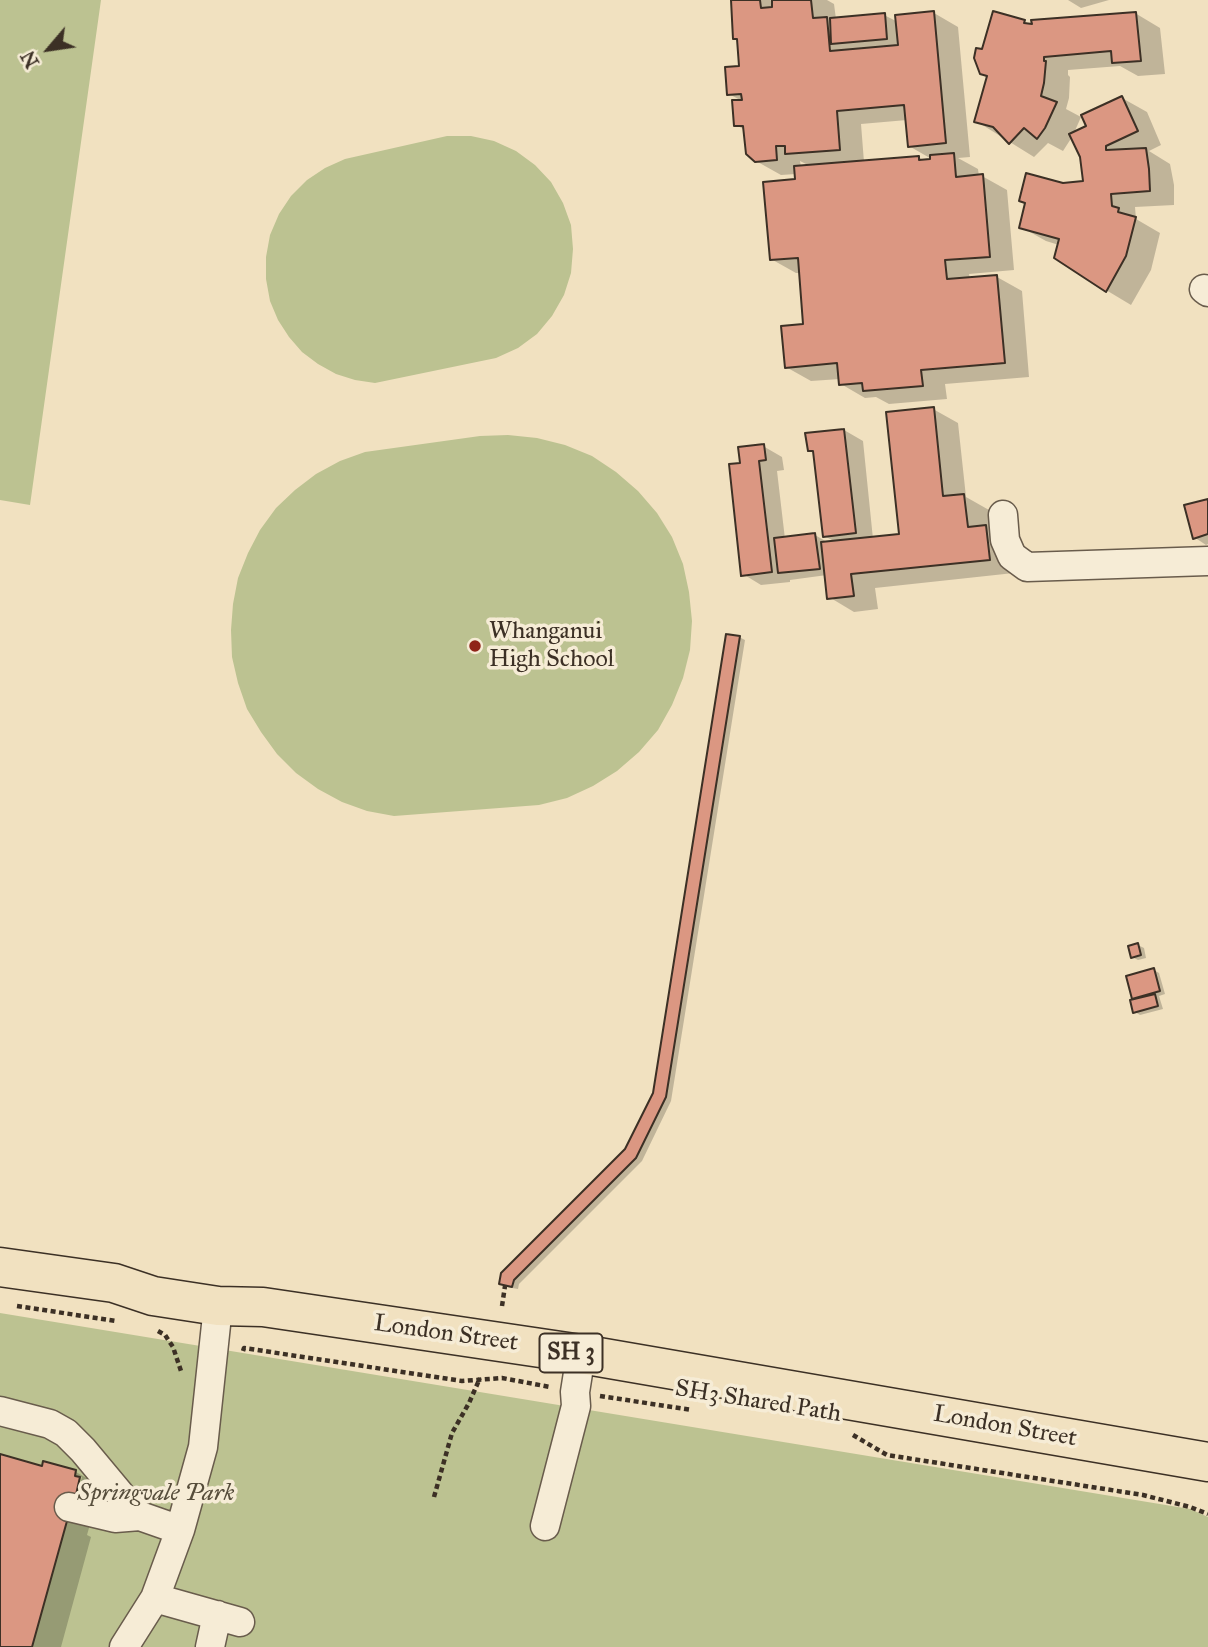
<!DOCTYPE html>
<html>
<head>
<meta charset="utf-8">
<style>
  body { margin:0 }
  #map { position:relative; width:1208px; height:1647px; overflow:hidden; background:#f1e1c0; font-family:"IM FELL Great Primer",serif }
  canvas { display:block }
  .north { position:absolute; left:14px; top:14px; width:70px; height:70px; -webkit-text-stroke:5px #f6ecd6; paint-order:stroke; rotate:241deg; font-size:19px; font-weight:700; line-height:28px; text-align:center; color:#3c3025 }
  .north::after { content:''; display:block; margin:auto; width:24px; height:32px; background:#3c3025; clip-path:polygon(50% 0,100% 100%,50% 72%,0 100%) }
</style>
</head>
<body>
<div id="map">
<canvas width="1208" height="1647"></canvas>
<div class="north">N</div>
</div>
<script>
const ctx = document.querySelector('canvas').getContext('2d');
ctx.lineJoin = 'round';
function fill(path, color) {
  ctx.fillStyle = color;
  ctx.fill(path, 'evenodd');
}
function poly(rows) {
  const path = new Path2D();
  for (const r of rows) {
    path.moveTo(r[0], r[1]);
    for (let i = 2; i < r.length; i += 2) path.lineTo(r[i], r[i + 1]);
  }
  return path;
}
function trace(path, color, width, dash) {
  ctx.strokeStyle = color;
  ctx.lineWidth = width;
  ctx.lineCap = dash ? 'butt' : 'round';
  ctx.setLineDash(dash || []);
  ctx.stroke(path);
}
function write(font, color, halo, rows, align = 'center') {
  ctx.font = font + ' "IM FELL Great Primer",serif';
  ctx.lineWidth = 7;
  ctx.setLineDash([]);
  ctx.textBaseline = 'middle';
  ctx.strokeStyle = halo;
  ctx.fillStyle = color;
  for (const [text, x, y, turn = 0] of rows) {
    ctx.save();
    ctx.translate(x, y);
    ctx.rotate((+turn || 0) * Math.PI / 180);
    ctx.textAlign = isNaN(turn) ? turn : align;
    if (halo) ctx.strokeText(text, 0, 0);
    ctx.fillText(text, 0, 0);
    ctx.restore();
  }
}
fill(poly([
  [0,0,101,0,30,505,0,500],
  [447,136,471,136,494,141,516,151,535,165,551,182,563,203,571,225,573,249,571,273,564,295,552,316,537,334,518,348,496,358,375,383,355,380,336,374,318,364,302,352,289,337,278,320,270,301,266,279,266,257,270,235,279,214,291,196,307,180,325,168,345,159],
  [508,435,537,438,565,445,592,456,616,472,638,491,657,513,672,537,683,564,689,592,692,621,690,650,683,678,672,705,658,730,639,752,617,771,593,786,567,798,539,805,394,816,367,811,342,802,318,789,296,773,277,754,261,732,247,709,238,683,232,657,231,630,233,604,238,578,248,553,260,530,276,508,295,490,316,474,340,461,365,452,480,436],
  [0,1313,1190,1509,1208,1517,1208,1647,0,1647]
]), '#bcc291');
fill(poly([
  [733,0,770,0,774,2,774,0,827,0,834,4,836,19,884,15,898,22,934,13,958,27,970,157,958,158,978,169,979,176,982,176,1007,190,1014,270,969,274,970,279,997,277,1022,291,1029,377,945,384,947,399,889,404,876,397,865,398,841,384,840,379,811,381,786,367,805,326,801,273,796,273,771,259,797,180,796,174,781,175,756,161,745,130,736,125,742,101,729,94,741,68,738,40,735,38],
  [907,120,909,146,935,161,926,161,918,157,864,162,861,124],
  [800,161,810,166,801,167],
  [1068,0,1109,0,1081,8],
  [1135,13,1160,28,1165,74,1138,76,1120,66,1068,70,1068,75,1070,77,1069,98,1066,109,1081,117,1074,133,1088,127,1122,98,1147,112,1161,145,1149,151,1170,164,1174,185,1174,205,1135,207,1136,219,1160,233,1151,270,1131,305,1106,290,1059,245,1046,241,1021,227,1063,185,1085,183,1082,157,1072,137,1063,151,1048,143,1034,157,976,121,988,77,983,51,1024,21,1034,27],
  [933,409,958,423,966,497,989,510,991,529,1014,573,875,588,878,609,854,612,829,597,827,575,790,580,790,582,761,585,743,574,742,464,763,446,782,457,784,470,777,471,785,539,815,535,827,542,836,542,824,536,815,454,809,450,844,430,863,441,873,539,901,536],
  [1208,500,1208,544,1206,545,1194,537],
  [739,637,745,640,671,1101,642,1161,519,1284,518,1289,506,1287,501,1284,627,1150,655,1093],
  [1138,945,1144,948,1146,958,1138,960,1132,957],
  [1154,970,1159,973,1165,994,1159,996,1163,1009,1140,1015,1135,1012,1134,1001,1128,977],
  [0,1456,43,1468,76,1472,100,1486,104,1493,99,1511,94,1510,87,1535,91,1537,61,1647,0,1647],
  [79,1477,82,1477,74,1507]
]), '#0003');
const building = poly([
  [731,0,760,0,761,8,772,7,772,0,811,0,813,18,827,17,830,51,898,45,895,15,934,11,946,143,908,147,904,105,837,111,840,150,785,154,785,146,776,146,777,160,755,162,746,154,743,126,734,126,732,100,742,100,741,94,727,95,725,67,739,66,737,39,733,39,731,0],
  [993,11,1025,20,1024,23,1032,24,1031,20,1136,12,1141,61,1112,63,1111,51,1044,57,1044,61,1046,61,1044,83,1041,96,1057,102,1045,128,1037,139,1024,128,1009,144,993,127,974,122,987,76,980,74,974,58,976,48,982,49,993,11],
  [885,13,887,39,831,44,830,18,885,13],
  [1122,96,1138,131,1106,146,1106,150,1146,148,1149,169,1150,191,1111,194,1112,206,1119,208,1118,212,1136,217,1126,256,1106,292,1054,258,1059,239,1019,228,1025,203,1019,201,1026,173,1063,183,1083,181,1080,157,1069,134,1086,126,1081,115,1122,96],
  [954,153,956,177,983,174,990,257,945,260,947,279,997,275,1005,363,921,370,923,386,863,391,862,383,839,385,837,363,785,368,781,326,803,324,798,258,770,260,763,182,795,179,794,166,919,156,919,160,930,159,930,155,954,153],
  [934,407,943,496,964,494,968,527,986,525,990,560,851,574,854,596,827,599,821,542,899,534,886,412,934,407],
  [844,429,856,533,823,537,813,451,808,451,805,433,844,429],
  [764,444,766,460,759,461,772,572,741,576,729,464,740,463,738,447,764,444],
  [1208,499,1208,534,1193,539,1184,505,1208,499],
  [815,533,820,569,778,573,774,538,815,533],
  [726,634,740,636,666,1097,636,1158,514,1280,512,1287,499,1284,501,1273,625,1149,653,1093,726,634],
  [1138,943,1141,955,1131,958,1128,946,1138,943],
  [1154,968,1160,991,1132,999,1126,976,1154,968],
  [1155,994,1158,1006,1133,1013,1130,1000,1155,994],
  [0,1454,42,1466,43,1461,76,1470,75,1476,80,1477,75,1499,70,1497,63,1520,67,1521,32,1647,0,1647,0,1454]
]);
fill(building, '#db9782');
trace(building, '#3c3025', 2);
const minor = poly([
  [1204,289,1208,292],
  [1003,515,1005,540,1012,556,1027,567,1208,561],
  [0,1411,50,1424,66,1433,83,1450,133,1510,140,1516],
  [69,1507,115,1518,140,1516,180,1530],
  [545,1526,576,1406,575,1392,581,1354],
  [155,1598,240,1622],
  [124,1647,155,1598,180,1530,203,1447,218,1306],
  [210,1647,217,1615]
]);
const highway = poly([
  [0,1267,114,1283,153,1296,218,1306,263,1307,581,1354,1208,1462]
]);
trace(minor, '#695c4c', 31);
trace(highway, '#3c3025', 41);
trace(poly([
  [17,1306,116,1321],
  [502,1306,505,1286],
  [158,1331,165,1335,173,1347,182,1374],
  [243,1351,244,1348,462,1381,502,1378,550,1387],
  [600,1396,692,1410],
  [853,1435,887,1455,1143,1495,1190,1507,1208,1514],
  [434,1497,452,1433,469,1403,480,1378]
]), '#3c3025', 4.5, [5, 3.5]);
trace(minor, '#f6ecd6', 28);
trace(highway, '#f1e1c0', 38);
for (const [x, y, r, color] of [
  [475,646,7,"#8f2418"]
]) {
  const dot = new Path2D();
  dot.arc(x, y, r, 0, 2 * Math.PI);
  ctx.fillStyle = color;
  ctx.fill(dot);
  trace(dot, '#f6ecd6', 2.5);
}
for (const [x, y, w] of [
  [571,1353,63]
]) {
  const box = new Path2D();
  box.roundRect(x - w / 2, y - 19.5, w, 39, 5);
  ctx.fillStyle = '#f6ecd6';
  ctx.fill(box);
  trace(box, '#3c3025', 2);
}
write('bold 23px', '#3c3025', null, [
  ["SH 3",571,1353]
]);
write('24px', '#3c3025', '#f6ecd6', [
  ["Whanganui",489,632],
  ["High School",489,660]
], 'left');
write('24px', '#3c3025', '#f6ecd6', [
  ["London Street",446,1334,8],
  ["SH3 Shared Path",758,1402,9],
  ["London Street",1005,1427,10]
]);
write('italic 24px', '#564d3b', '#f6ecd6', [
  ["Springvale Park",156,1494]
]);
</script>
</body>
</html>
